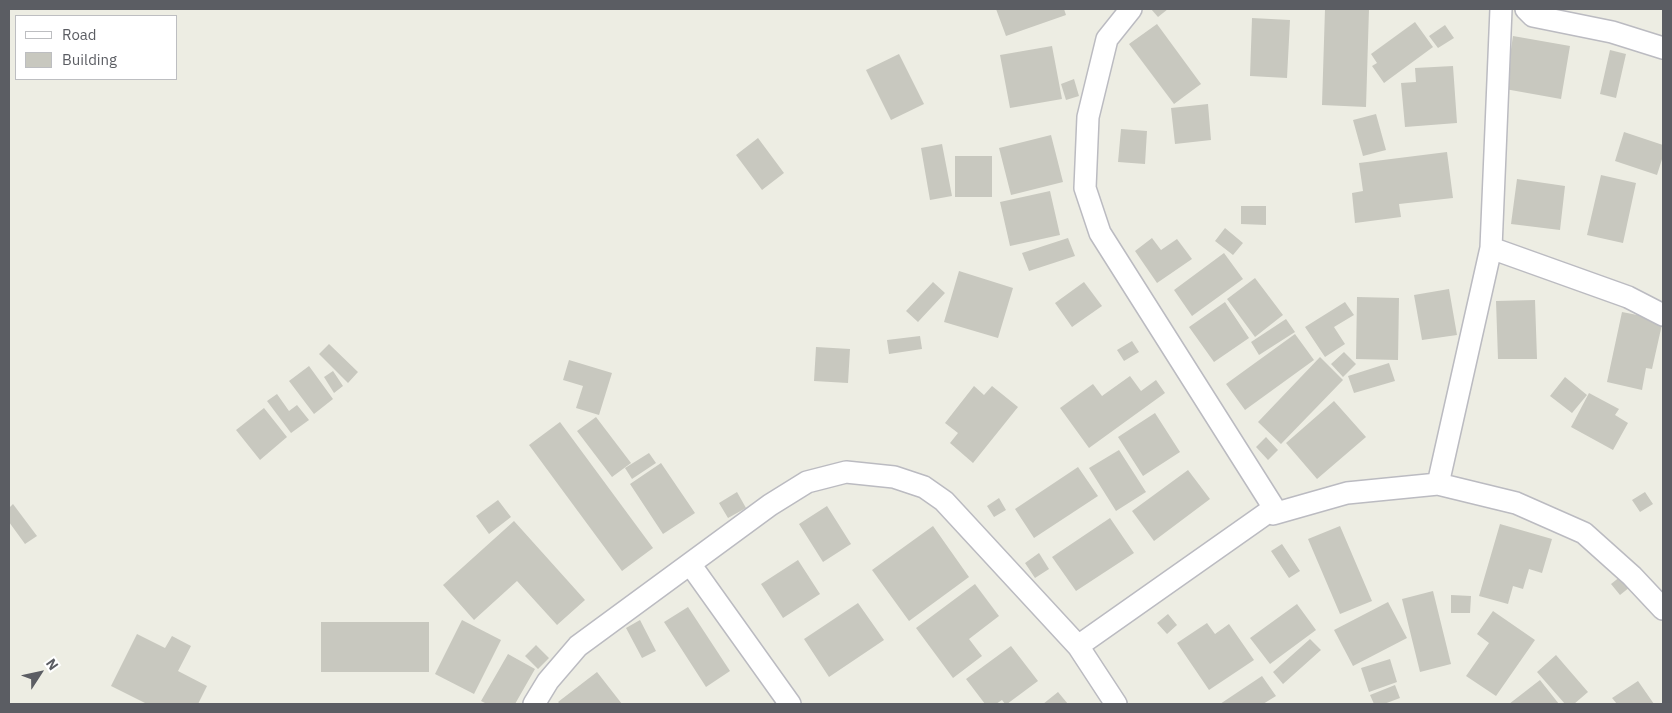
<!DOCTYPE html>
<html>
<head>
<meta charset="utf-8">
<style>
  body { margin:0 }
  #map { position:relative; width:1672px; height:713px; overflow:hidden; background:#edede3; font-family:"IBM Plex Sans",sans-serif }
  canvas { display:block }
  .frame { position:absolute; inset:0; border:10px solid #5b5d63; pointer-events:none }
  .legend { position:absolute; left:15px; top:15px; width:162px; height:65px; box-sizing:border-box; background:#fff; border:1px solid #bdbec1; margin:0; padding:6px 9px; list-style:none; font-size:15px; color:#5b5d63 }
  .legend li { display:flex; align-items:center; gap:10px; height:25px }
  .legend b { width:25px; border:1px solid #bdbec1 }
  .north { position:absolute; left:15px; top:648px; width:50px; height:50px; -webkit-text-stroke:4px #fff; paint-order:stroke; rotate:55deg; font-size:14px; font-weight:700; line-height:20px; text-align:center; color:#5b5d63 }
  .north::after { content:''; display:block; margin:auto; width:18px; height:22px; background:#5b5d63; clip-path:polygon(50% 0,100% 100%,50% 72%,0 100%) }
</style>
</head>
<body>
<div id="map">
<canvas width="1672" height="713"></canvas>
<div class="frame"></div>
<ul class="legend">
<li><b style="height:6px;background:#fff"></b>Road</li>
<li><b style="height:14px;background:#c8c8bf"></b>Building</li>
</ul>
<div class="north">N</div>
</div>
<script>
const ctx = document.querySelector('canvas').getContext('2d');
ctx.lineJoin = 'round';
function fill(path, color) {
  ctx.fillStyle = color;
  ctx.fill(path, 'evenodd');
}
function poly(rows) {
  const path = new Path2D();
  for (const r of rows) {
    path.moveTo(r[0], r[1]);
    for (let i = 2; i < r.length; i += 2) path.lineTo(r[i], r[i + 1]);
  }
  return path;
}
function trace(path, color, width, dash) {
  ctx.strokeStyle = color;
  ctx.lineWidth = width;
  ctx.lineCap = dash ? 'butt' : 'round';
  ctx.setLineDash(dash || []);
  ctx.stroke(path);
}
fill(poly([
  [996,9,1064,9,1066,15,1006,36],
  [1151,9,1168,9,1158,17],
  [1325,9,1369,9,1366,107,1322,105],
  [1252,18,1290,20,1287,78,1250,76],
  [1415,22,1433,47,1384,83,1372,66,1377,63,1371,54],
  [1157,24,1201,84,1174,104,1129,44],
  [1445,25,1454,38,1438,48,1429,36],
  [1513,36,1570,46,1561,99,1505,89],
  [1052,46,1062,99,1010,108,1000,55],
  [1610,50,1626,54,1616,98,1600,94],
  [899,54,924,104,891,120,866,70],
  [1453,66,1457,123,1405,127,1401,83,1416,82,1415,68],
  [1074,79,1079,96,1066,100,1061,84],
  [1208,104,1211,140,1175,144,1171,108],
  [1376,114,1386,150,1363,156,1353,120],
  [1121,129,1147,131,1145,164,1118,162],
  [1624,132,1663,145,1663,156,1657,175,1615,161],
  [1051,135,1063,182,1011,195,999,148],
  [758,138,784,173,762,190,736,155],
  [942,144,952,196,930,200,921,148],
  [1447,152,1453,198,1399,204,1401,217,1355,223,1352,193,1363,191,1359,163],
  [955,156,992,156,992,197,955,197],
  [1601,175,1636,183,1623,243,1587,235],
  [1517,179,1565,186,1560,230,1511,224],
  [1050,191,1060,235,1010,246,1000,202],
  [1241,206,1266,206,1266,225,1241,224],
  [1225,228,1243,243,1233,255,1215,241],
  [1068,238,1075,256,1029,271,1022,253],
  [1152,238,1161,250,1177,239,1192,259,1157,283,1135,251],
  [1224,253,1243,279,1192,316,1174,290],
  [959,271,1013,288,998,338,944,322],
  [1255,278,1283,315,1255,337,1227,299],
  [933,282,945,293,918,322,906,311],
  [1084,282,1102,306,1072,327,1055,303],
  [1449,289,1457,335,1422,340,1414,295],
  [1357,297,1399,298,1398,360,1356,359],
  [1535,300,1537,359,1498,359,1496,301],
  [1225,302,1249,338,1214,362,1189,327],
  [1345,302,1354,315,1334,327,1345,344,1325,357,1305,327],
  [1622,312,1663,320,1652,369,1646,368,1642,390,1607,382],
  [1286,319,1295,332,1259,355,1251,342],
  [1295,334,1314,360,1245,410,1226,384],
  [920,336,922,349,889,354,887,340],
  [1132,341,1139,352,1124,361,1117,350],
  [329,344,358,372,348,383,319,354],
  [816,347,850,349,848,383,814,381],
  [1344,352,1356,364,1343,377,1331,364],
  [1320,357,1343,380,1281,444,1258,422],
  [569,360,612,373,599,415,576,408,583,386,563,380],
  [1389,363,1395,381,1354,393,1348,376],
  [309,366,333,399,314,414,289,381],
  [333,371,343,386,334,393,324,377],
  [1130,376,1141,391,1156,380,1165,393,1089,448,1060,408,1093,384,1102,396],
  [1565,377,1587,395,1572,413,1550,396],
  [974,386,984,395,992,386,1018,407,973,463,950,443,958,433,945,423],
  [1589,393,1619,409,1615,415,1628,423,1613,450,1571,427],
  [277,394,289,411,297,405,309,420,291,433,267,401],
  [1334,401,1366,437,1317,479,1286,443],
  [264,408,287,437,260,460,236,430],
  [1155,413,1180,452,1143,476,1118,437],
  [596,417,631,463,612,477,577,431],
  [560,422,653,548,622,571,529,445],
  [1266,437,1278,450,1268,460,1256,447],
  [1119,450,1146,492,1116,511,1089,468],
  [649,453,656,463,632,479,625,468],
  [661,463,695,513,663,534,630,484],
  [1078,467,1098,496,1034,538,1015,509],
  [1188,470,1210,499,1154,541,1132,511],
  [737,492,746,508,728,518,719,503],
  [1645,492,1653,504,1640,512,1632,500],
  [999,498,1006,510,994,517,987,506],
  [498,500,511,517,489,534,476,516],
  [13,504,37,536,25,544,9,522,9,508],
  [827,506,851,544,823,562,799,524],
  [1110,518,1134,553,1076,591,1052,557],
  [514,521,585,600,557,625,517,581,474,620,443,585],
  [1500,524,1552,539,1542,573,1529,569,1523,589,1513,586,1508,604,1479,596],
  [933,526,969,577,909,621,872,570],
  [1340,526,1372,601,1340,614,1308,539],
  [1282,544,1300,571,1289,578,1271,551],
  [1039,553,1049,569,1035,578,1025,563],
  [798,560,820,594,783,618,761,584],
  [1626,572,1635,583,1620,595,1611,584],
  [975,584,999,616,969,639,982,656,953,678,916,628],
  [1433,591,1451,664,1420,672,1402,599],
  [1451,595,1471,596,1470,613,1451,613],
  [1388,602,1407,638,1353,666,1334,630],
  [858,603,884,640,829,677,804,639],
  [1297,604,1316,630,1270,664,1250,638],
  [688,607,730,671,706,687,664,622],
  [1493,611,1535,640,1496,696,1466,676,1489,643,1477,634],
  [1168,614,1177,625,1167,634,1157,623],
  [462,620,501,640,474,694,435,674],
  [640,620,656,651,642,658,626,628],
  [321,622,429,622,429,672,321,672],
  [1207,623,1215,634,1229,624,1254,660,1209,690,1177,643],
  [137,634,165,648,172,636,191,646,178,671,207,686,198,704,147,704,111,686],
  [1310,639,1321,650,1283,684,1273,672],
  [536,645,549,658,538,669,525,656],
  [1011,646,1038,681,1007,704,1005,704,1002,700,996,704,985,704,966,679],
  [508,654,535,669,515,704,487,704,481,701],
  [1556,655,1588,692,1574,704,1565,704,1537,672],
  [1390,659,1397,682,1369,692,1361,668],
  [597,672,622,704,560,704,558,702],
  [1262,676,1276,696,1263,704,1220,704],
  [1540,680,1559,704,1509,704],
  [1638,681,1654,704,1617,704,1612,698],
  [1395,685,1400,698,1384,704,1374,704,1370,695],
  [1058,692,1068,704,1043,704]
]), '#c8c8bf');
const minor = poly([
  [1526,9,1533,16,1612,32,1663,48],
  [1491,248,1501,9],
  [1438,484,1516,503,1584,533,1632,576,1663,609],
  [1274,508,1273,514,1347,493,1438,484,1491,248,1628,297,1663,315],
  [690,564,790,704],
  [1078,646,1274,508,1100,233,1085,188,1088,117,1107,39,1131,9],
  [534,704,548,681,578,646,770,505,807,482,846,472,894,477,924,487,944,501,1078,646,1116,704]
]);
trace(minor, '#bbbbc1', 24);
trace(minor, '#fff', 21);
</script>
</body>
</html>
